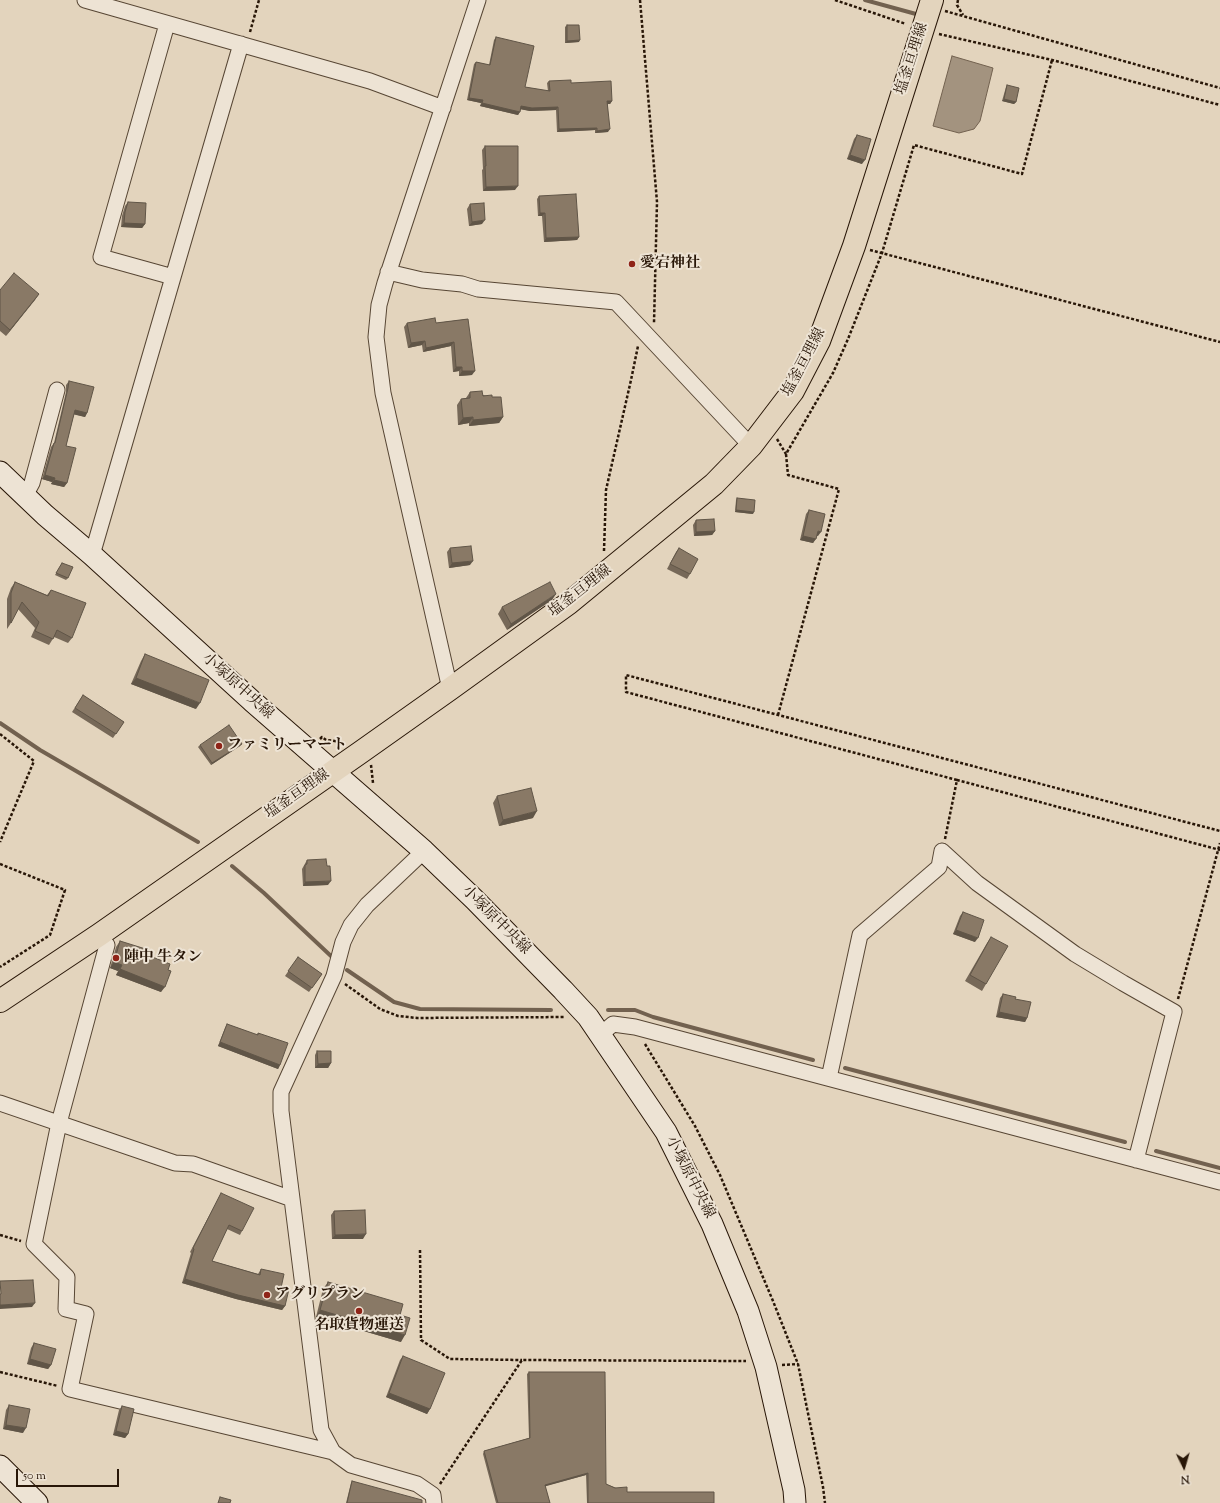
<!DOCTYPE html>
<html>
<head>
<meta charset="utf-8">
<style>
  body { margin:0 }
  #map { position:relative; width:1220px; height:1503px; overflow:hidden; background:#e3d4bd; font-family:"Sorts Mill Goudy",serif }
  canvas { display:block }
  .north { position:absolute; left:1164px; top:1447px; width:40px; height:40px; -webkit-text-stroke:3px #ede3d4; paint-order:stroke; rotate:175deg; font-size:11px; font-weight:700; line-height:16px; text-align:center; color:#281607 }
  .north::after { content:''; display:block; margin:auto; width:14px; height:18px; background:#281607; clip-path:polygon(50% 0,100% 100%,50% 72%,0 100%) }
  .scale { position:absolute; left:16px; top:1469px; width:103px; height:18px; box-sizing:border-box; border:2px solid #281607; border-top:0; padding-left:5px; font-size:12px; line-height:14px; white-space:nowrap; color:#281607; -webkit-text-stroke:3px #ede3d4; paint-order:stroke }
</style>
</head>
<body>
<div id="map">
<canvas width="1220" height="1503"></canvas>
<div class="north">N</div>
<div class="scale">50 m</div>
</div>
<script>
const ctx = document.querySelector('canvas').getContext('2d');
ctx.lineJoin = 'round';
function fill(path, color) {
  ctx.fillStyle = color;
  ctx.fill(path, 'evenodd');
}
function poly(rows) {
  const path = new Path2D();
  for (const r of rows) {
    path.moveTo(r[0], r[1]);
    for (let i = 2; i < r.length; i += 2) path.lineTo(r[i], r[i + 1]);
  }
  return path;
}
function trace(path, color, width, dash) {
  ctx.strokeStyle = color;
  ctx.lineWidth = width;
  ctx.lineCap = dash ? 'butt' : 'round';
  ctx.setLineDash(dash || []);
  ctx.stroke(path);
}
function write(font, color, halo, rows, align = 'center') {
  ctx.font = font + ' "Sorts Mill Goudy","Noto Serif JP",serif';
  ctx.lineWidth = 4;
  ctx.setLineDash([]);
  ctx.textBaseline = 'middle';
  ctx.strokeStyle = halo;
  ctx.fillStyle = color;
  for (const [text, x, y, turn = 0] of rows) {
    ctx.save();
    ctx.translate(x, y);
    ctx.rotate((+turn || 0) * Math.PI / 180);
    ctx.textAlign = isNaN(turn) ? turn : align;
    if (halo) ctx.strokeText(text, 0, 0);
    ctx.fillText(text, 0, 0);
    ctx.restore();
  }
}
const water = poly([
  [952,56,993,68,980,121,974,129,959,133,933,126,952,56]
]);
fill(water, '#a3937f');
trace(water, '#72614f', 1);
trace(poly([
  [865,0,916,14],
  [0,723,40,750,198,842],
  [232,866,264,893,332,957],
  [347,970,394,1002,420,1009,551,1010],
  [608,1010,635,1010,653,1017,813,1060],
  [845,1068,1125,1142],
  [1156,1151,1220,1168]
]), '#72614f', 4);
const street = poly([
  [85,0,370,81,443,108],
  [167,24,101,257,173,277],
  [388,272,422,280,462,284,478,289,616,302,751,446],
  [25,496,32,483,57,390],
  [92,555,241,44],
  [450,689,383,393,376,337,379,305,385,283,478,0],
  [424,851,367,905,351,925,343,942,334,976,281,1092,281,1111,321,1430,333,1452,351,1465,417,1484,433,1495,434,1503],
  [942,851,977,883,1075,954,1123,983,1174,1012,1136,1160],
  [99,935,107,945,59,1123,34,1244,67,1277,66,1309,86,1314,70,1389,333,1452],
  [600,1035,613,1024,635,1027,1220,1182],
  [829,1078,860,935,939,867,942,851],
  [0,1103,175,1163,193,1164,292,1199]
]);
const secondary = poly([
  [0,472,45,515,92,555,252,701,424,851,475,900,563,990,588,1017,666,1132,712,1224,748,1311,766,1367,794,1490,795,1503],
  [0,1466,37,1503]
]);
const primary = poly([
  [0,1001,99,935,361,752,450,689,569,603,714,484,751,446,793,391,819,341,854,246,932,0]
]);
trace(street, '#574634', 17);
trace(secondary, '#281607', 23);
trace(primary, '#281607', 24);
trace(poly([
  [640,0,657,202,654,323],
  [835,0,906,24],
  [958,0,957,5,963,15],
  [945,11,1220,88],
  [250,32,259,0],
  [939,34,1052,60,1220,105],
  [870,250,1220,342],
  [777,439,786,454],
  [604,551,606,490,631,380,638,346],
  [778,715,839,489,788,475,786,454,833,373,848,339,882,253,914,145,1022,174,1052,60],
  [0,734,34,761,0,842],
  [320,739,322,737,326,740,343,742],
  [371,765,373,783],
  [957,780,626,692,626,675,1220,831],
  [945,839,957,780,1220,850],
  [0,864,65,890,50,935,0,967],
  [345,984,380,1009,398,1016,417,1018,565,1017],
  [1178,999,1220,843],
  [645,1044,695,1126,720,1175,773,1301,798,1364,823,1487,825,1503],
  [0,1235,21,1241],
  [420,1250,421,1340,450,1359,522,1360],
  [782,1365,798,1364],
  [0,1372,58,1386],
  [440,1484,522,1360,746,1361]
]), '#281607', 2.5, [3, 2]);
trace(street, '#ede3d4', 15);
trace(secondary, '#ede3d4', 21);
trace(primary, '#e3d4bd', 22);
fill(poly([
  [567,25,579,42,565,43,565,27],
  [496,37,525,87,548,91,547,83,549,81,571,83,612,101,610,104,608,104,608,132,595,133,595,130,557,132,556,110,530,111,521,109,518,115,480,106,481,103,467,100,474,64,476,62,489,65,494,40],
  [1007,85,1016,102,1014,104,1002,101,1006,87],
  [857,135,862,164,847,159,854,139],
  [485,146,515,190,483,191,482,170,483,169,482,150],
  [539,196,579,237,577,240,544,242,542,216,538,216,537,199],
  [128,202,145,224,142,228,121,227,122,216,125,206],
  [470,204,482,224,469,226,467,209],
  [0,290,39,294,6,336,0,331],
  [468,319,472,375,459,376,459,371,453,372,451,346,423,352,422,345,408,348,404,327,407,323,436,323],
  [69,381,87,413,85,417,74,414,66,446,67,483,64,487,51,484,52,482,42,479,51,447,54,443,66,392,66,385],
  [470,392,492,397,503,417,499,423,469,426,469,423,458,425,457,405,461,399,466,398],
  [737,498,753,514,735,512,736,500],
  [809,510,818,536,817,536,813,543,800,540,806,514],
  [696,520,715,531,712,535,694,536,693,525],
  [450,548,470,565,449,568,447,552],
  [679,548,690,574,687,579,667,569,676,552],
  [62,563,68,578,66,580,55,575],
  [15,582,47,595,51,590,72,638,68,643,54,637,49,645,31,637,35,628,18,609,11,623,7,629,7,599,11,588],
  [552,600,507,630,498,614,502,607],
  [145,654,196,709,131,684,141,661],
  [83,695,124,722,113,738,72,712],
  [200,745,240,746,211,765,198,747],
  [497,796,533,818,499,826,493,803],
  [307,860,328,885,303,886,302,869],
  [963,912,975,942,953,934,960,916],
  [991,937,986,984,982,991,965,981,987,943],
  [120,941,150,956,168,970,161,992,116,975,118,971,110,968,116,947],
  [298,957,322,974,309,992,285,976],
  [1003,994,1015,999,1027,1018,1025,1022,996,1017,1000,998],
  [227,1024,257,1035,258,1033,280,1065,278,1069,218,1046,225,1028],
  [317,1051,331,1063,328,1068,315,1068,315,1055],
  [221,1193,242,1231,240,1235,227,1229,212,1261,258,1274,261,1269,281,1288,285,1306,282,1310,236,1299,182,1283,191,1253,190,1252,219,1197],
  [334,1211,363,1239,332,1239,331,1215],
  [328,1282,400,1315,401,1342,316,1317,323,1289],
  [34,1343,51,1365,48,1369,27,1364,31,1348],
  [403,1356,430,1409,427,1414,386,1397,400,1360],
  [529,1372,606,1484,627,1492,714,1503,587,1503,586,1475,545,1486,550,1503,496,1503,483,1454,484,1451,529,1438,527,1374],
  [9,1405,23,1433,3,1429,6,1410],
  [122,1406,128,1434,125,1438,113,1435,119,1410],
  [352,1481,422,1503,346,1503,351,1483]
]), '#766858');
fill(poly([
  [580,40,579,42,565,43,567,41],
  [469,98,483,100,481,103,467,100],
  [1004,99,1016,102,1014,104,1002,101],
  [607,101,612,101,610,104,605,104],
  [482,103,520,112,518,115,480,106],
  [521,106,558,107,556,110,530,111,519,109],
  [597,128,595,130,557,132,559,129],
  [610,129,608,132,595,133,597,131],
  [850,155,865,160,862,164,847,159],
  [518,186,515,190,483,191,486,187],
  [540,213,545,213,542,216,538,216],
  [485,220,482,224,469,226,472,222],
  [124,223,145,224,142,228,121,227],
  [579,237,577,240,544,242,546,238],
  [39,294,35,300,6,336,10,330],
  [425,341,422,345,408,348,411,343],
  [454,342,451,346,423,352,426,348],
  [456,367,462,367,459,371,453,372],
  [462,371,475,371,472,375,459,376],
  [75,410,87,413,85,417,72,414],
  [473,417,469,423,458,425,463,418],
  [503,417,499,423,469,426,473,420],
  [45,475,55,478,52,482,42,479],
  [54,480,67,483,64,487,51,484],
  [736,510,754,512,753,514,735,512],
  [715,531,712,535,694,536,696,532],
  [818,531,821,532,818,536,815,535],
  [803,536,816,539,813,543,800,540],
  [473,561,470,565,449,568,452,563],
  [556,594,552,600,507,630,511,624],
  [136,678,200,703,196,709,131,684],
  [242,744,240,746,211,765,212,763],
  [537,811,533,818,499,826,503,820],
  [331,881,328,885,303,886,305,882],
  [956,930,978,938,975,942,953,934],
  [114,962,122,965,118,971,110,968],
  [120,969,165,987,161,992,116,975],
  [999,1012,1027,1018,1025,1022,996,1017],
  [220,1042,280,1065,278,1069,218,1046],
  [331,1063,328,1068,315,1068,318,1064],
  [366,1234,363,1239,332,1239,335,1235],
  [185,1279,285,1306,282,1310,236,1299,182,1283],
  [35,1303,32,1307,0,1309,0,1305],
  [320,1310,405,1335,401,1342,316,1317],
  [30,1359,51,1365,48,1369,27,1364],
  [389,1393,430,1409,427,1414,386,1397],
  [6,1425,26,1428,23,1433,3,1429],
  [116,1431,128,1434,125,1438,113,1435],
  [588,1473,586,1475,543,1487,545,1485]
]), '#605547');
const building = poly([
  [567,25,579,25,580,40,567,41,567,25],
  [496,37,534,46,525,87,550,91,549,81,571,80,571,83,611,81,612,101,607,101,610,129,597,131,597,128,559,129,558,107,532,108,521,106,520,112,482,103,483,100,469,98,476,62,490,65,496,37],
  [1007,85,1019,88,1016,102,1004,99,1007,85],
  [857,135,871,139,865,160,850,155,857,135],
  [485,146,518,146,518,186,486,187,485,166,486,166,485,146],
  [576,194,579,237,546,238,545,213,540,213,539,196,576,194],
  [128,202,146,203,145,224,124,223,125,212,128,202],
  [484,203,485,220,472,222,470,204,484,203],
  [14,273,39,294,10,330,0,321,0,290,14,273],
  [435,318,436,323,468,319,475,371,462,371,462,367,456,367,454,342,426,348,425,341,411,343,407,323,435,318],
  [69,381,94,387,87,413,75,410,66,446,76,448,67,483,54,480,55,478,45,475,54,443,55,443,68,388,69,381],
  [482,391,483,396,492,395,492,397,501,397,503,417,473,420,473,417,463,418,461,399,470,398,470,392,482,391],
  [737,498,755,500,754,512,736,510,737,498],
  [809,510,825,514,821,532,818,531,816,539,803,536,809,510],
  [714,519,715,531,696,532,696,520,714,519],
  [471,546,473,561,452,563,450,548,471,546],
  [679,548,698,559,690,574,670,564,679,548],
  [62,563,73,567,68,578,56,573,62,563],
  [15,582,48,596,51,590,86,603,72,638,57,630,53,639,35,631,39,622,22,602,11,623,11,593,15,582],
  [550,582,556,594,511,624,502,607,550,582],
  [145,654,209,680,200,703,136,678,145,654],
  [83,695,124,722,116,734,75,708,83,695],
  [229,725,242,744,212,763,200,745,229,725],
  [531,788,537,811,503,820,497,796,531,788],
  [326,859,327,866,330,866,331,881,305,882,305,865,307,864,307,860,326,859],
  [963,912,984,920,978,938,956,930,963,912],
  [991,937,1008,946,986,984,970,975,991,937],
  [120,941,152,951,150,956,170,964,168,970,171,971,165,987,120,969,122,965,114,962,120,941],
  [298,957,322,974,312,988,288,971,298,957],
  [1003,994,1016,997,1015,999,1031,1002,1027,1018,999,1012,1003,994],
  [227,1024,258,1035,258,1033,288,1043,280,1065,220,1042,227,1024],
  [317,1051,331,1051,331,1063,318,1064,317,1051],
  [221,1193,254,1208,242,1231,229,1225,212,1261,260,1275,261,1269,284,1274,281,1288,289,1289,285,1306,238,1295,185,1279,194,1249,193,1248,221,1193],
  [365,1210,366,1234,335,1235,334,1211,365,1210],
  [33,1280,35,1303,0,1305,0,1294,1,1294,0,1281,33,1280],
  [328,1282,403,1304,400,1315,410,1318,405,1335,320,1310,328,1282],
  [34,1343,56,1349,51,1365,30,1359,34,1343],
  [403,1356,445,1373,430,1409,389,1393,403,1356],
  [529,1372,605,1372,606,1484,615,1488,627,1487,627,1492,714,1492,714,1503,588,1503,588,1473,545,1485,550,1503,498,1503,484,1451,530,1438,529,1372],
  [9,1405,30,1409,26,1428,6,1425,9,1405],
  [122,1406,134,1409,128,1434,116,1431,122,1406],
  [352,1481,422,1500,422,1503,347,1503,352,1481],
  [220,1497,231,1500,230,1503,218,1503,220,1497]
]);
fill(building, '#897966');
trace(building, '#605547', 1);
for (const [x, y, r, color] of [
  [632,264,4,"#8f2418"],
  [219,746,4,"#8f2418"],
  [116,958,4,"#8f2418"],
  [267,1295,4,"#8f2418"],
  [359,1311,4,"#8f2418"]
]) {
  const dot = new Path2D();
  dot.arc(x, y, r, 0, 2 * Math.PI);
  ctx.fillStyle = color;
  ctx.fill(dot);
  trace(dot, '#ede3d4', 1.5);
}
write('15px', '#281607', '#ede3d4', [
  ["塩釜亘理線",913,59,-72],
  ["塩釜亘理線",805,363,-62],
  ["塩釜亘理線",581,592,-38],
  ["小塚原中央線",237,687,42],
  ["塩釜亘理線",298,795,-35],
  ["小塚原中央線",495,921,45],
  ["小塚原中央線",689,1178,63]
]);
write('bold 15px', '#281607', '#ede3d4', [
  ["愛宕神社",640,264],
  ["ファミリーマート",227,746],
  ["陣中 牛タン",124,958],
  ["アグリプラン",275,1295],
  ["名取貨物運送",359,1326,"center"]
], 'left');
</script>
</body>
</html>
